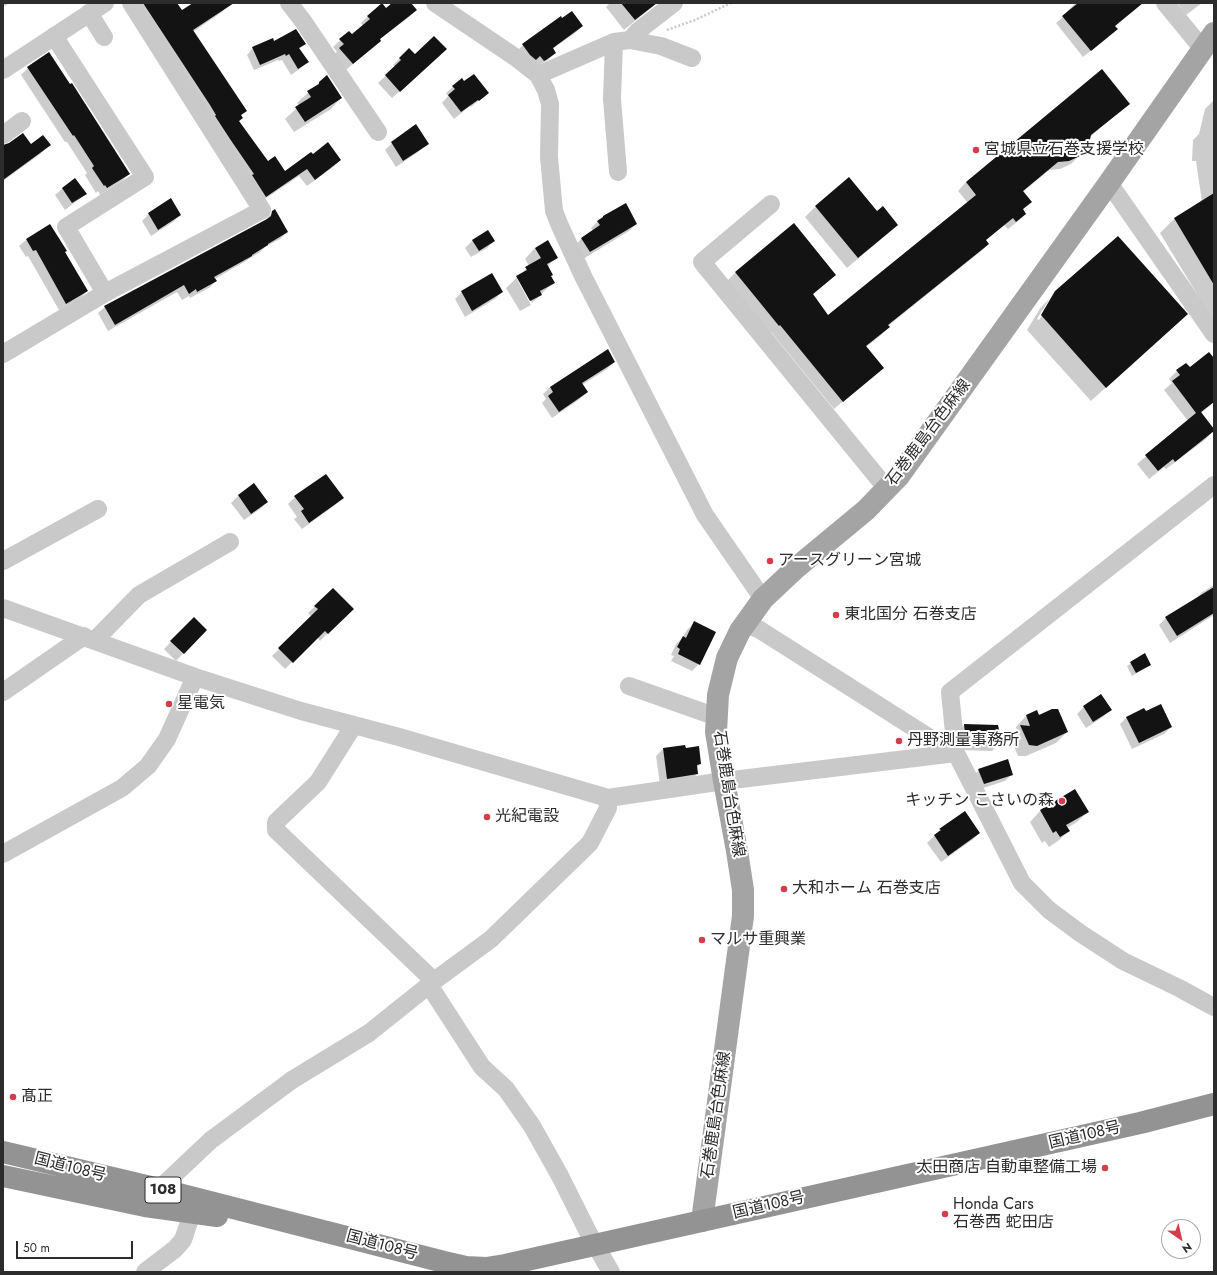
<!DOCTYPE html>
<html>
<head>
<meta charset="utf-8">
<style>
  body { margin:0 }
  #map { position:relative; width:1217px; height:1275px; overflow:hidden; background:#fff; font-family:Jost,sans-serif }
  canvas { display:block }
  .frame { position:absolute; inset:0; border:4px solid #2c2c2c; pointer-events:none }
  .north { position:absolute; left:1161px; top:1219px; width:40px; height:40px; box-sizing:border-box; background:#fff; border:1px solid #ababab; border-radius:50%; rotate:146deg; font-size:11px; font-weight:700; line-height:16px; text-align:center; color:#2c2c2c }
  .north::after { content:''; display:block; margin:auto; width:14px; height:18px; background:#d43c4b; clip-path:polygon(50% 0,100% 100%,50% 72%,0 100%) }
  .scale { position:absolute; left:16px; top:1241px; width:117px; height:18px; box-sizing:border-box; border:2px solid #2c2c2c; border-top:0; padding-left:5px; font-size:12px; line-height:14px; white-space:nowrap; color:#2c2c2c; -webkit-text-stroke:3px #fff; paint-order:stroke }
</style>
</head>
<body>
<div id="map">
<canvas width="1217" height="1275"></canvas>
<div class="frame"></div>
<div class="north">N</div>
<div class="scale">50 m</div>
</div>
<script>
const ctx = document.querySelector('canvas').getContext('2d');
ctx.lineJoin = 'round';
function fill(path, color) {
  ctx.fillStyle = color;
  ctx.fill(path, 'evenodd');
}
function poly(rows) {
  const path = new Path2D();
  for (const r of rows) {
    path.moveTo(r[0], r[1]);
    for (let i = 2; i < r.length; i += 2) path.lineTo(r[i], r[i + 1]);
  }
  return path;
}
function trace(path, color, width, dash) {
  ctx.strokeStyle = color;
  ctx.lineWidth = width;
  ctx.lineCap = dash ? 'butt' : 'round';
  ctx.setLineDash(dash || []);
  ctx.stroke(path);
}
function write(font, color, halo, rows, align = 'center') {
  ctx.font = font + ' Jost,"Noto Sans JP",sans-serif';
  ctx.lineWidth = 4;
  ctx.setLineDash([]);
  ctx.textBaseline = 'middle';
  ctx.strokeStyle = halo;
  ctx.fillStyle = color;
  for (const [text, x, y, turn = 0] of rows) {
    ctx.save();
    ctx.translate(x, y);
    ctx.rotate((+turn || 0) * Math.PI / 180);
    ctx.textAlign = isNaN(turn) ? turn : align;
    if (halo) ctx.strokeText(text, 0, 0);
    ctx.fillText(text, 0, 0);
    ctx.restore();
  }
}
fill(poly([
  [3,3,9,3,5,6,4,5,3,6],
  [131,3,176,3,182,12,195,3,228,3,229,5,222,12,193,32,245,111,240,116,242,118,238,122,268,163,284,172,340,160,333,167,307,186,299,176,259,203],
  [394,3,410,3,416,10,409,17,379,40,373,47,346,70,333,55,337,52,333,47,349,32,352,35,363,26,361,23,368,16,386,9],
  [610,3,657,3,624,30,606,7],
  [1076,3,1139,3,1140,4,1114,27,1109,36,1083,57,1056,23,1068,13,1067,11],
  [1177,3,1202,3,1186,15],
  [562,19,582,26,575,33,552,49,555,53,548,60,536,67,516,52,523,45],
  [274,43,305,44,299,49,307,62,301,68,291,75,282,60,279,61,278,60,254,70,247,55,253,48],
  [415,56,439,56,392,98,378,83,395,67,393,65,400,58],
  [28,68,129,174,122,181,100,195,98,191,96,193,85,175,87,173,67,142,65,142,21,75],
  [326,76,341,98,331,109,294,132,285,119,299,106,297,103],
  [464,82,488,93,471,107,470,106,454,119,442,103,448,96,446,93,453,87],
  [1214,100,1214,322,1160,233,1174,219,1202,202,1196,161,1192,161,1193,140,1199,134,1205,109],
  [1129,103,1090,137,1080,155,1071,164,1060,169,1049,170,1023,192,1031,202,1022,210,1025,214,1017,222,1008,229,1004,225,985,241,988,244,980,252,888,326,889,327,881,335,866,347,882,368,834,409,771,332,770,333,727,281,735,273,794,225,835,275,812,295,828,316,968,203,958,191,966,182],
  [415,125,428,143,421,150,396,167,385,150,392,143],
  [49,145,39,155,3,181,3,146],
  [75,180,85,194,78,200,65,210,55,195,62,189],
  [815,207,897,225,886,235,847,268,805,217],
  [273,212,287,232,280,239,265,247,260,252,244,262,215,279,216,281,209,288,190,298,189,296,182,300,177,292,108,331,98,313,105,307,265,222,266,219],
  [149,214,180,215,173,222,151,236,142,221],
  [598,221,636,224,629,231,583,259,574,246,581,239,593,231,591,228],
  [488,231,494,241,487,248,471,257,465,248,472,241],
  [26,240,64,252,87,291,80,298,59,310,28,256,26,257,19,246],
  [535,248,556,258,548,266,550,276,554,282,532,303,518,278,517,279,531,305,520,311,506,288,529,266,525,259],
  [492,275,502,292,495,299,465,317,455,299,462,292],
  [1055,294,1186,314,1091,401,1027,330,1041,307,1050,298,1037,319,1039,320],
  [608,350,614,362,607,369,582,385,587,392,580,399,552,418,542,403,546,399,543,394,550,387],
  [1214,360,1214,402,1201,413,1214,430,1206,439,1166,469,1164,467,1149,479,1137,464,1188,421,1164,390,1172,383,1169,379,1177,371],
  [254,485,267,502,260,509,244,520,231,503,238,496],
  [295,497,342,498,335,505,302,529,294,519,297,517,288,504],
  [1214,585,1214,615,1170,643,1159,625,1166,618,1195,600,1201,593],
  [333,589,352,609,320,641,317,637,285,669,272,656,312,617,308,613],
  [194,618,206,630,176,661,164,649],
  [694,623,699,664,692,671,671,661,674,656,671,655,676,644,683,637,687,630],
  [1144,655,1150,665,1132,676,1127,666],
  [1101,696,1110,710,1103,717,1086,728,1077,714,1084,707],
  [1036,712,1039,717,1067,732,1056,743,1026,756,1018,756,1010,737,1017,730,1016,727,1026,716],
  [1145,712,1171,727,1164,734,1132,749,1120,724,1127,717],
  [964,725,997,726,999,744,992,751,959,750,957,732],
  [663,749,685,749,700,764,696,768,697,774,690,781,660,785,656,756],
  [979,770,1012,774,1005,781,977,790,972,777],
  [1075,791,1088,812,1077,822,1067,828,1069,831,1058,841,1049,847,1045,841,1042,843,1030,822,1040,811],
  [964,813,979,833,972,840,941,862,927,843,940,830]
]), '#0003');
fill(poly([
  [143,3,177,3,182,10,193,3,234,3,193,30,247,111,241,115,243,118,239,121,268,161,275,156,285,171,311,152,313,154,328,142,341,160,315,180,307,169,266,197,252,175,254,174,230,139,215,116,216,115,210,105],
  [382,3,386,8,392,3,411,3,417,10,380,39,381,41,353,64,339,48,344,44,339,39,349,31,352,34,370,19,367,16],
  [621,3,657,3,635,20],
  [1078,3,1143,3,1115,26,1118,29,1091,51,1062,16],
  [572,11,583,26,553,48,556,53,546,60,544,61,540,56,536,60,530,55,522,44,561,16,562,18],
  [296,29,306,44,299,48,309,62,298,69,289,54,286,56,285,54,260,65,252,47,273,38,274,41],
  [434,36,447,49,400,92,385,75,401,60,399,58,409,48,415,54],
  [49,52,70,84,72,83,130,174,107,188,105,185,104,186,92,168,94,166,74,135,73,136,27,67],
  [1102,69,1130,104,1091,135,1089,144,1080,156,1069,161,1058,162,1023,191,1032,202,1023,209,1026,214,1016,222,1013,218,986,240,989,244,888,325,890,327,866,346,884,368,843,402,780,325,779,326,735,272,794,223,836,275,813,294,828,315,976,195,966,182],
  [474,74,489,93,479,101,478,100,461,112,448,95,455,89,452,86,462,78,464,81],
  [327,75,342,98,305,122,295,107,311,97,307,91,319,84,319,82],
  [416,124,429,144,403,161,391,142],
  [23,133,31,144,43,135,51,145,3,180,3,145,9,143],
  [849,177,877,211,883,206,898,225,858,258,815,206],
  [75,178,87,194,72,203,62,188],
  [1214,193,1214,285,1174,218],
  [171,198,181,215,158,230,148,213],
  [626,203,637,224,590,252,581,238,600,225,597,221,603,217,603,216],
  [275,209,288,232,268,244,268,245,252,255,252,256,214,277,217,281,197,292,196,289,189,294,184,285,115,325,104,306,267,219,271,216,272,211],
  [50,224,67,251,65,252,88,291,66,304,36,250,33,251,26,239],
  [488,230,495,241,479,251,472,240],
  [1118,236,1188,314,1106,388,1041,315,1055,291],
  [548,240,558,258,547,264,553,275,551,276,555,283,540,291,542,295,530,301,516,276,527,270,525,267,541,258,535,248],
  [492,273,503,292,472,311,461,291],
  [608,349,615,362,582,383,588,392,559,412,548,396,553,392,550,387],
  [1209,352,1214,358,1214,402,1201,412,1214,429,1214,431,1175,462,1173,459,1158,471,1145,455,1196,413,1172,381,1180,375,1176,370,1186,363,1190,367],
  [326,474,344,498,309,523,301,511,304,509,294,496],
  [254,483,268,502,251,514,238,495],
  [1214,587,1214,613,1177,636,1165,617],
  [333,588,354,609,328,634,325,631,293,663,278,648,318,609,314,606],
  [194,617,207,630,184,654,170,641],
  [694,621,716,632,700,665,678,654,680,649,677,647,683,636,686,638],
  [1145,653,1151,665,1136,673,1130,662],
  [1101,694,1112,710,1093,722,1083,706],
  [1161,704,1172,727,1139,743,1126,717,1144,708,1146,711],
  [1052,709,1058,709,1068,732,1037,746,1029,745,1020,725,1030,726,1026,715,1037,710,1039,715],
  [964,724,998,725,1000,734,1000,744,966,743],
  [685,745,686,748,699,746,701,764,697,765,698,774,667,779,663,748],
  [1008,759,1013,775,984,784,978,769],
  [1075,789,1089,812,1066,825,1070,831,1060,837,1056,831,1053,833,1040,810],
  [965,811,980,833,948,856,934,835,941,830,939,829]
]), '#131313');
trace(poly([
  [667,30,695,20,731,3]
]), '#c9c9c9', 2.5, [2, 2]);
trace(poly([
  [289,3,303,21,378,132],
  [435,3,515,57,538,75,546,90,550,104,549,157,554,211,560,226,583,276,705,515,763,599],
  [1165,3,1202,48],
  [89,13,104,37],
  [54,36,145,177,66,227,105,293,262,210,131,3],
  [630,40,661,46,692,58],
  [614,42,612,99,618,172],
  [3,70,105,3],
  [538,75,614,42,630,40,638,31,674,3],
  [3,135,22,121],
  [1109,183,1214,334],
  [771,204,702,262,887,489],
  [3,354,105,293],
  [3,561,98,509],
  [3,608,195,677,301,711,399,737,608,798,724,781,956,753,1022,883,1049,910,1080,933,1123,961,1179,988,1214,1007],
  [745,623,760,630,938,743,956,753],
  [95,640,139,595,230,542],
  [629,686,717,717],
  [3,692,84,636],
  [354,725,318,782,276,822,276,830,434,981],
  [956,753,950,692,1214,485],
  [3,854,122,788,148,766,167,739,195,677],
  [429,985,482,1067,506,1089,532,1126,560,1176,589,1234,611,1272],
  [159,1189,211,1140,292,1080,369,1033,434,981,491,939,590,843,608,808,608,798],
  [145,1272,175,1249,183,1240,192,1213]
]), '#c9c9c9', 18);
trace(poly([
  [702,1221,743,916,743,890,737,851,724,781,716,732,718,695,727,658,740,631,763,599,796,568,866,510,899,476,1109,183,1214,33]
]), '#a4a4a4', 22);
trace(poly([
  [3,1152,159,1189,444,1262,466,1267,486,1268,505,1265,1140,1123,1214,1104],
  [3,1176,145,1206,217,1216]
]), '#939393', 22);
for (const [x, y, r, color] of [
  [976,150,4,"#d43c4b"],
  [770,561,4,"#d43c4b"],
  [836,615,4,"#d43c4b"],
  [169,704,4,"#d43c4b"],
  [899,741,4,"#d43c4b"],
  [1062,801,4,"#d43c4b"],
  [487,817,4,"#d43c4b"],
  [784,889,4,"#d43c4b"],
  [702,940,4,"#d43c4b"],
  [13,1097,4,"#d43c4b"],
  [1105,1168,4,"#d43c4b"],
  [945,1214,4,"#d43c4b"]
]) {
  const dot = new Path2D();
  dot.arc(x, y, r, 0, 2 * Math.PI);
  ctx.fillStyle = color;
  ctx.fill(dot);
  trace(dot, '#fff', 1.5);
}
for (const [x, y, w] of [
  [163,1190,36]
]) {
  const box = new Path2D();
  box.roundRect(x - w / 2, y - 13, w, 26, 3);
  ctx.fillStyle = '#fff';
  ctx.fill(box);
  trace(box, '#2c2c2c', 1);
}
write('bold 15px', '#2c2c2c', null, [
  ["108",163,1190]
]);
write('16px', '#2c2c2c', '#fff', [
  ["宮城県立石巻支援学校",984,150],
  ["アースグリーン宮城",778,561],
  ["東北国分 石巻支店",844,615],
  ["星電気",177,704],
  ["丹野測量事務所",907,741],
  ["キッチン こさいの森",1054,801,"right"],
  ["光紀電設",495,817],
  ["大和ホーム 石巻支店",792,889],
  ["マルサ重興業",710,940],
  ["髙正",21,1097],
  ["太田商店 自動車整備工場",1097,1168,"right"],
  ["Honda Cars",953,1205],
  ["石巻西 蛇田店",953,1223]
], 'left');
write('16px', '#2c2c2c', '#fff', [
  ["石巻鹿島台色麻線",929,433,-53],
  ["石巻鹿島台色麻線",728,794,81],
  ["石巻鹿島台色麻線",717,1115,-82],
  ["国道108号",1085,1136,-13],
  ["国道108号",70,1168,14],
  ["国道108号",769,1206,-13],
  ["国道108号",382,1246,15]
]);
</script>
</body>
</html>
